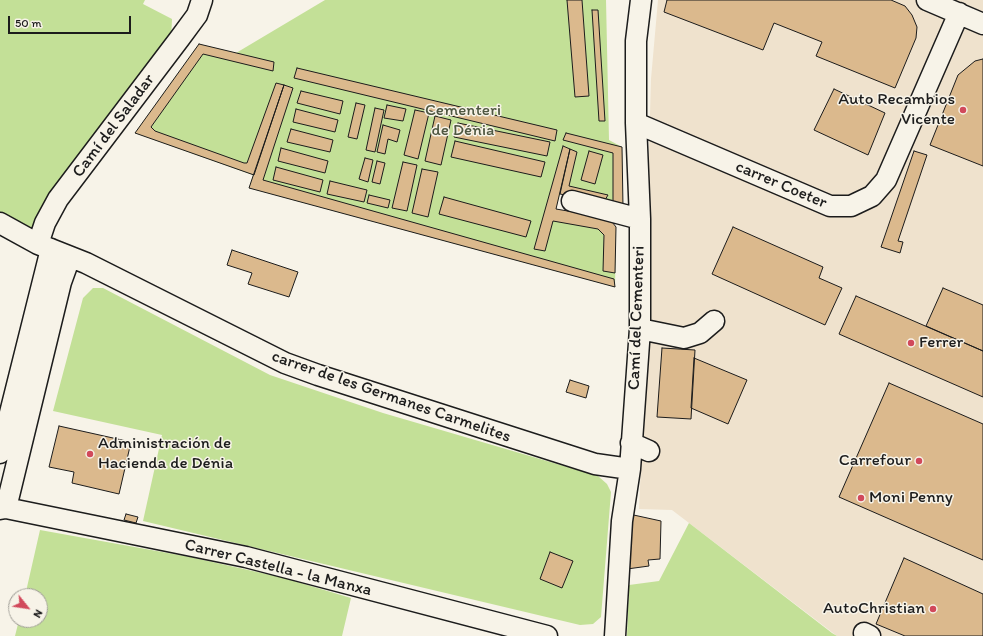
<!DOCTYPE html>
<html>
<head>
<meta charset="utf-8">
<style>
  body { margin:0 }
  #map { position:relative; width:983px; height:636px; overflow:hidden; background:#f7f3e8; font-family:Itim,sans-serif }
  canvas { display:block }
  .north { position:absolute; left:8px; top:588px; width:40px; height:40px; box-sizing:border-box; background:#f7f3e8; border:1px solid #9f9d96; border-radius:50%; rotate:120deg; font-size:11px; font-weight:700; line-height:16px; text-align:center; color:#1c1c1c }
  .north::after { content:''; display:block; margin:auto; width:14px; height:18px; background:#d1495b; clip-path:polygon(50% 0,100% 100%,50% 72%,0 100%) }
  .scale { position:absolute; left:8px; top:16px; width:123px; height:18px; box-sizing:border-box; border:2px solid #1c1c1c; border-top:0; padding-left:5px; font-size:12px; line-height:14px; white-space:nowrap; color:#1c1c1c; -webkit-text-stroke:3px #f7f3e8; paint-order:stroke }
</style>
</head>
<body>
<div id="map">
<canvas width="983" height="636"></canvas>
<div class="north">N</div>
<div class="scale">50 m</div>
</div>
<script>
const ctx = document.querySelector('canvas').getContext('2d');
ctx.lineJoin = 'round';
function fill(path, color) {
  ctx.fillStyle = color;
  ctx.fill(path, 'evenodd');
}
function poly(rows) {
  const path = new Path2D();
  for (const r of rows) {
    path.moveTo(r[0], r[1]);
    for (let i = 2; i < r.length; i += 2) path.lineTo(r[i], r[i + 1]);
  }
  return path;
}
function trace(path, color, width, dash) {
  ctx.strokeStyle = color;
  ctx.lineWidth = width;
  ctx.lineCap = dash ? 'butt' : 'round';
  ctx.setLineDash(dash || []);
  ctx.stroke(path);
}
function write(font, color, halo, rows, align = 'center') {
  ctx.font = font + ' Itim,sans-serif';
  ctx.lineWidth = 3;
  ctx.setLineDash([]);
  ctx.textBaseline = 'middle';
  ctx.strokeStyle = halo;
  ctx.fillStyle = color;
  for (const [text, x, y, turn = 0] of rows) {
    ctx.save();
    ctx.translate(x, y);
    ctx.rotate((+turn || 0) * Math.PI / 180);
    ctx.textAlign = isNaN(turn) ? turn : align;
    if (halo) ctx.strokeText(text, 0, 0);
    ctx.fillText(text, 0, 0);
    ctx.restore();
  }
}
fill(poly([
  [658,0,983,0,983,636,837,636,672,510,639,509,650,269,649,150,651,79]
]), '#efe2cd');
fill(poly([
  [0,0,145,0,143,4,172,19,171,41,33,227,26,230,0,217],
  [325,0,606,0,609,140,622,147,623,207,560,194,556,209,616,227,615,287,249,188,253,175,135,133,199,44,236,53],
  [93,288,103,288,270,375,383,413,598,476,607,484,611,492,601,617,593,624,580,625,143,521,162,435,53,411,83,298],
  [689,523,832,633,837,636,627,636,629,585,659,581],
  [40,530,190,557,284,578,351,598,342,636,15,636,19,620,40,620,40,596,25,596]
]), '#c3e097');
const building = poly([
  [567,0,582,0,589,96,575,97,567,0],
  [667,0,891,0,905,6,912,15,917,27,916,38,895,88,816,56,822,42,774,23,763,50,664,12,667,0],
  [592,10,598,10,605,121,599,121,592,10],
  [199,44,274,62,273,71,203,54,151,127,155,131,244,163,247,163,276,83,284,85,254,175,135,133,199,44],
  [983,59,983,166,930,145,958,75,975,61,983,59],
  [297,68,557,130,555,141,294,78,297,68],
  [284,85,293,88,263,180,614,279,615,287,249,188,284,85],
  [834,89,885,113,868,155,814,130,834,89],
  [301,91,343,101,340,114,297,103,301,91],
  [356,103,365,105,357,139,348,137,356,103],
  [387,105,406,109,403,121,384,118,387,105],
  [375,108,384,110,375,152,366,150,375,108],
  [296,109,338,120,335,132,293,122,296,109],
  [415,110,429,113,418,159,404,155,415,110],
  [435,116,451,120,441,165,425,161,435,116],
  [458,123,550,142,547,156,454,137,458,123],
  [383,125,400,130,397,142,388,139,385,154,377,152,383,125],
  [291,129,333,140,330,152,287,142,291,129],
  [566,133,622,147,623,207,560,194,570,149,577,152,569,186,608,195,605,200,613,203,613,153,563,140,566,133],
  [455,141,545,162,541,177,451,157,455,141],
  [563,146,570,149,556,209,609,218,616,227,615,273,603,271,604,235,598,229,553,221,545,251,534,249,563,146],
  [281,148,328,161,325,173,278,161,281,148],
  [589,151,603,155,595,184,581,180,589,151],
  [914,151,927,155,898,241,903,242,900,253,881,247,914,151],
  [365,158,373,160,368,182,359,179,365,158],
  [377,161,385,163,380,184,372,182,377,161],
  [403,162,417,165,407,211,392,208,403,162],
  [276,167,323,180,320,192,273,180,276,167],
  [422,169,438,172,428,217,412,213,422,169],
  [330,181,367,190,364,202,327,194,330,181],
  [369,195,390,200,388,208,367,203,369,195],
  [444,197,531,221,526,237,439,214,444,197],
  [733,227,823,267,819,278,842,288,825,325,712,274,733,227],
  [232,250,298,272,289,297,248,284,252,273,227,265,232,250],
  [943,288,983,305,983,351,926,326,943,288],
  [856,296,983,351,983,397,839,334,856,296],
  [662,348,695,350,691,419,657,417,662,348],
  [694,358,747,380,728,424,691,408,694,358],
  [570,380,589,386,586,398,566,392,570,380],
  [889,383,983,424,983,560,839,497,889,383],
  [59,426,131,442,119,494,72,483,74,472,49,467,59,426],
  [126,514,138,517,136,523,124,520,126,514],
  [629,514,661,521,660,559,648,560,649,566,627,569,629,514],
  [550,552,573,561,562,588,540,579,550,552],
  [904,558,983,594,983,636,905,636,876,624,904,558]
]);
fill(building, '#dbb98d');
trace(building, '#1c1c1c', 1);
const minor = poly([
  [927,0,983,24],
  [636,123,830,206,851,206,872,196,886,180,959,13],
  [572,201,640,219],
  [0,223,38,244,86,263,285,363,318,375,595,464,630,469],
  [38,244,45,223,58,199,180,38,197,15,202,0],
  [640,329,684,338,700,333,714,321],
  [631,443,649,451],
  [0,453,51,249],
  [6,508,61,282,70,257],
  [0,509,6,508,246,557,547,636],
  [864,633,870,636],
  [615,636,622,521,630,469,640,329,640,219,636,123,636,41,641,0]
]);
trace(minor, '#1c1c1c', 23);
trace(minor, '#f7f3e8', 20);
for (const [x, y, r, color] of [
  [963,110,4,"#d1495b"],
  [911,343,4,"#d1495b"],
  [90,454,4,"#d1495b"],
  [919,461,4,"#d1495b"],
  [861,498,4,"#d1495b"],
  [933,609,4,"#d1495b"]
]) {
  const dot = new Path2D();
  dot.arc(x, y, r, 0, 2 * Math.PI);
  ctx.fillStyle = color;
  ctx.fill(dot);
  trace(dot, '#f7f3e8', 1.5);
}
write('17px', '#1c1c1c', '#f7f3e8', [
  ["Auto Recambios",955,100],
  ["Vicente",955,120],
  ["Ferrer",919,343,"left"],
  ["Administración de",98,444,"left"],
  ["Hacienda de Dénia",98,464,"left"],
  ["Carrefour",911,461],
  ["Moni Penny",869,498,"left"],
  ["AutoChristian",925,609]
], 'right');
write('17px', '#4e5741', '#f7f3e8', [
  ["Cementeri",463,111],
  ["de Dénia",463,131]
]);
write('17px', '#1c1c1c', '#f7f3e8', [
  ["Camí del Saladar",114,126,-53],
  ["carrer Coeter",781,185,23],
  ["Camí del Cementeri",637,318,-88],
  ["carrer de les Germanes Carmelites",391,397,19],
  ["Carrer Castella - la Manxa",278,568,14]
]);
</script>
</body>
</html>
